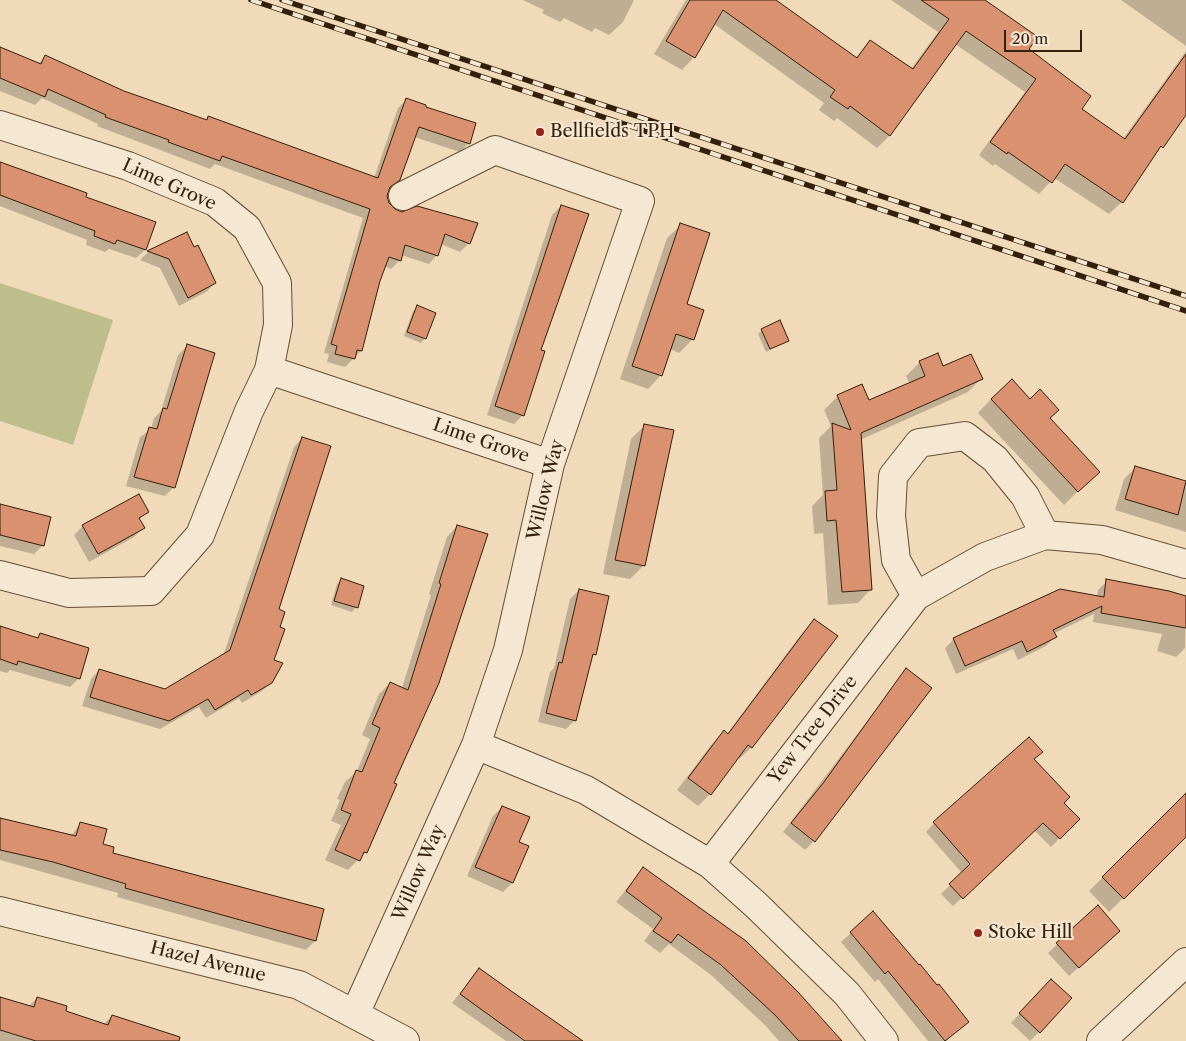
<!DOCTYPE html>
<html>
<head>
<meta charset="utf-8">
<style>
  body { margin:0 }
  #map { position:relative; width:1186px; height:1041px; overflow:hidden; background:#f1daba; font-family:"Libre Caslon Text",serif }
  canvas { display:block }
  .scale { position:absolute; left:1004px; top:30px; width:78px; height:22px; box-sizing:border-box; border:2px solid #341f0a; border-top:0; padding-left:6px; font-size:15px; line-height:18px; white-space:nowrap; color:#341f0a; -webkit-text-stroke:4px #f6e7d2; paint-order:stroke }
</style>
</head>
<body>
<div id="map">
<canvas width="1186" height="1041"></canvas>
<div class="scale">20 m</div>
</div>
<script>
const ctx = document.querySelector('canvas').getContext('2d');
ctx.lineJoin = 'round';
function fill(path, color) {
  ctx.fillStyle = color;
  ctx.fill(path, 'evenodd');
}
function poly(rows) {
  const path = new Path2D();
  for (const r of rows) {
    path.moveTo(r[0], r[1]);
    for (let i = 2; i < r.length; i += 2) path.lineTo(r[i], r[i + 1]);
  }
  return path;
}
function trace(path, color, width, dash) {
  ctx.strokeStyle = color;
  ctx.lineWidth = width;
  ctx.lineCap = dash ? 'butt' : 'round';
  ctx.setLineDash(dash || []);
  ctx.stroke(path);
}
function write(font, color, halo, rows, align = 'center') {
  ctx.font = font + ' "Libre Caslon Text",serif';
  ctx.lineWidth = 4;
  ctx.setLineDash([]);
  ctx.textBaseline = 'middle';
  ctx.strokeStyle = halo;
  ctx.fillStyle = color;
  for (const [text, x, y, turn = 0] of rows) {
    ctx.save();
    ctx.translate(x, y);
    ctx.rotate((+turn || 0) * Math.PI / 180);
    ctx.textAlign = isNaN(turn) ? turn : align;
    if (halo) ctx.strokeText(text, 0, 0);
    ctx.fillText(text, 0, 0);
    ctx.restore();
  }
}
fill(poly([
  [0,283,113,320,73,445,0,421]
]), '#bebe8c');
fill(poly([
  [523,0,634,0,623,22,609,35,595,28,592,32,564,18,560,22,542,13,544,10],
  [686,0,774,0,855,58,870,41,911,69,938,32,891,0,983,0,1080,109,1123,139,1186,51,1186,111,1122,202,1109,214,1054,178,1039,194,995,164,993,166,979,155,1025,92,955,44,889,136,877,148,837,118,834,121,819,110,824,103,714,24,694,57,682,70,654,54],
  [1121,0,1186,0,1186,46],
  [0,49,38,64,45,57,124,92,205,121,209,117,374,178,398,108,407,99,424,108,469,143,460,152,414,137,399,179,388,190,386,195,388,204,394,210,469,243,460,252,441,244,437,255,429,264,401,255,400,260,391,269,384,266,361,351,345,367,327,362,329,354,324,353,363,218,215,164,210,169,97,126,98,124,42,98,35,105,0,91],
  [0,164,84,198,145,250,136,258,109,249,105,252,86,245,87,240,0,206],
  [561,206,539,350,523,415,514,424,487,415,552,215],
  [681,225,685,305,693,339,679,353,670,349,661,375,648,389,620,379,667,238],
  [186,234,215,283,206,292,179,306,160,268,140,260,148,252],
  [418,307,425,338,421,343,404,336,413,311],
  [762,330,787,341,766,352,758,334],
  [187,346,174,487,165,496,126,486,140,437,151,429,154,418,161,411,178,355],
  [920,362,981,379,968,392,860,440,871,589,858,603,828,605,823,533,814,534,812,506,823,495,819,438,831,426,824,410,838,396,868,402,910,384,906,376],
  [991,399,1030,400,1048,419,1084,485,1064,505,978,413],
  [644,426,644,565,630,579,603,574,631,439],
  [302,438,277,610,278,628,271,682,262,691,242,703,239,698,206,718,199,707,160,729,82,706,91,679,99,670,165,690,223,656,294,447],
  [1135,468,1186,485,1186,532,1115,510,1124,479],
  [0,505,43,545,34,554,0,546],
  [147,512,139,520,143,528,134,537,89,562,74,535,83,526],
  [457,526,392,784,366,852,348,870,325,860,341,825,331,821,340,800,337,799,345,782,357,771,370,739,362,735,379,694,390,683,402,688,431,595,429,594,447,537],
  [341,580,356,607,352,612,331,605,337,584],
  [1107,581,1186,598,1185,648,1176,657,1157,651,1162,634,1093,622,1094,614,1053,634,1055,637,1046,646,1018,660,1013,649,956,674,945,648,954,639,1097,597,1098,590],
  [579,590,595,654,591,658,575,720,566,729,538,722,550,672,554,668,570,599],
  [815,621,752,747,739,759,737,757,710,794,698,806,677,790,712,744,724,732,727,734,802,633],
  [0,627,36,639,40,635,79,678,70,687,10,670,7,673,0,671],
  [906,670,814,841,805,850,783,832],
  [1033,760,1062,803,1078,819,1051,847,1034,830,953,906,941,894,962,873,926,832,934,823],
  [1186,795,1186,836,1109,912,1089,891],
  [502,807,517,843,527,847,512,883,503,892,467,876,493,816],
  [0,818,71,836,80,824,111,853,323,910,315,941,306,950,117,897,118,893,0,860],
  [643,868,840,1041,779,1041,765,1025,711,975,669,944,660,953,644,941,653,929,616,902],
  [1097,907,1110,940,1069,976,1048,953],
  [873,913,967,1022,946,1041,928,1041,878,979,875,982,841,942],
  [479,969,571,1041,506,1041,452,1003],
  [1042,989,1039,1032,1030,1041,1011,1023],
  [0,998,29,1006,37,998,64,1011,104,1024,112,1016,166,1041,0,1041]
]), '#0003');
const building = poly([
  [690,0,776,0,857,58,870,40,913,69,949,19,921,0,985,0,1038,37,1029,49,1091,96,1082,109,1125,139,1186,54,1186,115,1163,148,1161,146,1123,203,1065,164,1052,183,1008,152,1007,154,990,142,1036,79,966,31,890,136,850,106,848,109,830,97,835,90,723,10,695,58,666,41,690,0],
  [0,47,41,64,45,55,124,91,207,120,208,116,378,178,406,98,426,105,426,107,476,123,470,144,419,127,400,180,390,187,387,196,389,203,395,209,402,212,417,206,478,223,470,244,445,234,438,256,405,245,401,261,389,257,380,281,362,351,357,350,355,359,335,354,337,346,331,344,370,209,222,156,220,161,168,142,169,140,105,117,106,115,48,89,45,97,0,78,0,47],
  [0,162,87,193,86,197,156,222,146,250,117,240,115,244,94,236,95,231,0,195,0,162],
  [561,205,589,214,541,350,545,351,524,416,495,406,561,205],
  [680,223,710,233,687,304,704,310,694,340,676,334,662,376,632,366,680,223],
  [187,232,194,247,198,245,216,283,188,298,169,259,147,251,187,232],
  [417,305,436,313,426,339,407,332,417,305],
  [780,320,789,341,770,349,761,329,780,320],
  [187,344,215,353,175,488,134,477,149,427,157,429,163,408,167,409,187,344],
  [938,353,943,366,971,354,983,379,861,433,872,590,842,592,836,520,827,521,825,491,837,490,832,423,851,430,837,395,862,384,869,400,925,376,919,361,938,353],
  [1012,379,1030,399,1040,389,1059,410,1050,418,1100,472,1078,492,991,399,1012,379],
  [644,424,674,430,645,566,615,560,644,424],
  [302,437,331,446,279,609,285,612,280,627,285,629,274,660,283,663,272,683,251,695,248,690,215,710,208,699,169,721,90,697,99,669,165,689,230,650,302,437],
  [1135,466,1186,481,1178,515,1125,499,1135,466],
  [139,494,149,512,139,518,145,528,98,554,82,525,139,494],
  [0,504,51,517,44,546,0,535,0,504],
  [457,525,488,534,439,683,394,783,397,784,367,853,364,852,360,861,335,850,351,814,341,810,356,770,362,772,380,728,372,724,390,682,408,690,441,584,439,583,457,525],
  [341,578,364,586,358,608,334,601,341,578],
  [1106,579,1169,591,1186,596,1186,628,1101,613,1102,606,1053,630,1057,637,1027,652,1022,641,965,666,953,638,1060,589,1104,597,1106,579],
  [579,589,609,596,596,655,593,654,576,721,546,713,559,662,562,663,579,589],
  [814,619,838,636,752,748,748,745,711,795,688,778,724,730,728,734,814,619],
  [0,626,38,638,40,633,89,648,80,679,18,661,17,665,0,659,0,626],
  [906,668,932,688,815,842,791,823,824,782,906,668],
  [1029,737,1043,752,1034,759,1070,797,1064,803,1080,819,1060,839,1043,823,963,899,949,884,970,864,933,822,1029,737],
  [1186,793,1186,837,1124,899,1102,877,1186,793],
  [502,806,530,817,519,842,529,846,513,883,475,867,502,806],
  [0,818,76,836,80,822,107,829,103,844,114,847,113,853,324,909,316,941,125,888,126,884,53,862,0,850,0,818],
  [643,867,746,941,798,992,842,1041,799,1041,775,1015,721,965,678,934,671,943,653,931,662,918,626,891,643,867],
  [1098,905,1120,931,1079,968,1056,943,1098,905],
  [873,911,919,965,920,964,937,985,939,984,969,1022,945,1041,888,971,885,974,850,932,873,911],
  [479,968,514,993,583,1041,525,1041,460,994,479,968],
  [1051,979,1072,998,1040,1033,1019,1013,1051,979],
  [0,997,34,1007,37,997,67,1006,66,1011,108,1025,112,1015,180,1037,179,1041,36,1041,0,1030,0,997]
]);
fill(building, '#da916f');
trace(building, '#341f0a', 1);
const minor = poly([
  [0,125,128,166,215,202,247,228,277,283,278,325,269,370,550,464],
  [0,575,69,593,151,591,200,535,249,411,269,370],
  [916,596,985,557,1045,535],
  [476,745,586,790,710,864,756,905,847,994,884,1041],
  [710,864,916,596,896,560,891,516,893,476,919,443,965,436,995,459,1025,496,1045,535,1102,540,1186,564],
  [0,911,299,985,405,1041],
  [355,1014,476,745,508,650,550,464,640,201,495,150,403,196],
  [1101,1041,1186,962]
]);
trace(minor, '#634e36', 30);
trace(minor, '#f6e7d2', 28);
const rail = poly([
  [251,0,1186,311],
  [282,0,1186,296]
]);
trace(rail, '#341f0a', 5.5);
trace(rail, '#f6e7d2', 4, [11]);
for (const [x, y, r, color] of [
  [540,132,5,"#8f2418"],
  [978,933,5,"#8f2418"]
]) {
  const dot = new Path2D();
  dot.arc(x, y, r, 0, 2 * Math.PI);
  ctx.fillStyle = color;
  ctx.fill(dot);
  trace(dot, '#f6e7d2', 2);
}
write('18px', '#341f0a', '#f6e7d2', [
  ["Bellfields TPH",550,132],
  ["Stoke Hill",988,933]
], 'left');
write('18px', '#341f0a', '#f6e7d2', [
  ["Lime Grove",169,185,24],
  ["Lime Grove",481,441,19],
  ["Willow Way",546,490,-76],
  ["Yew Tree Drive",813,730,-52],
  ["Willow Way",419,873,-66],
  ["Hazel Avenue",208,962,14]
]);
</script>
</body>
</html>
